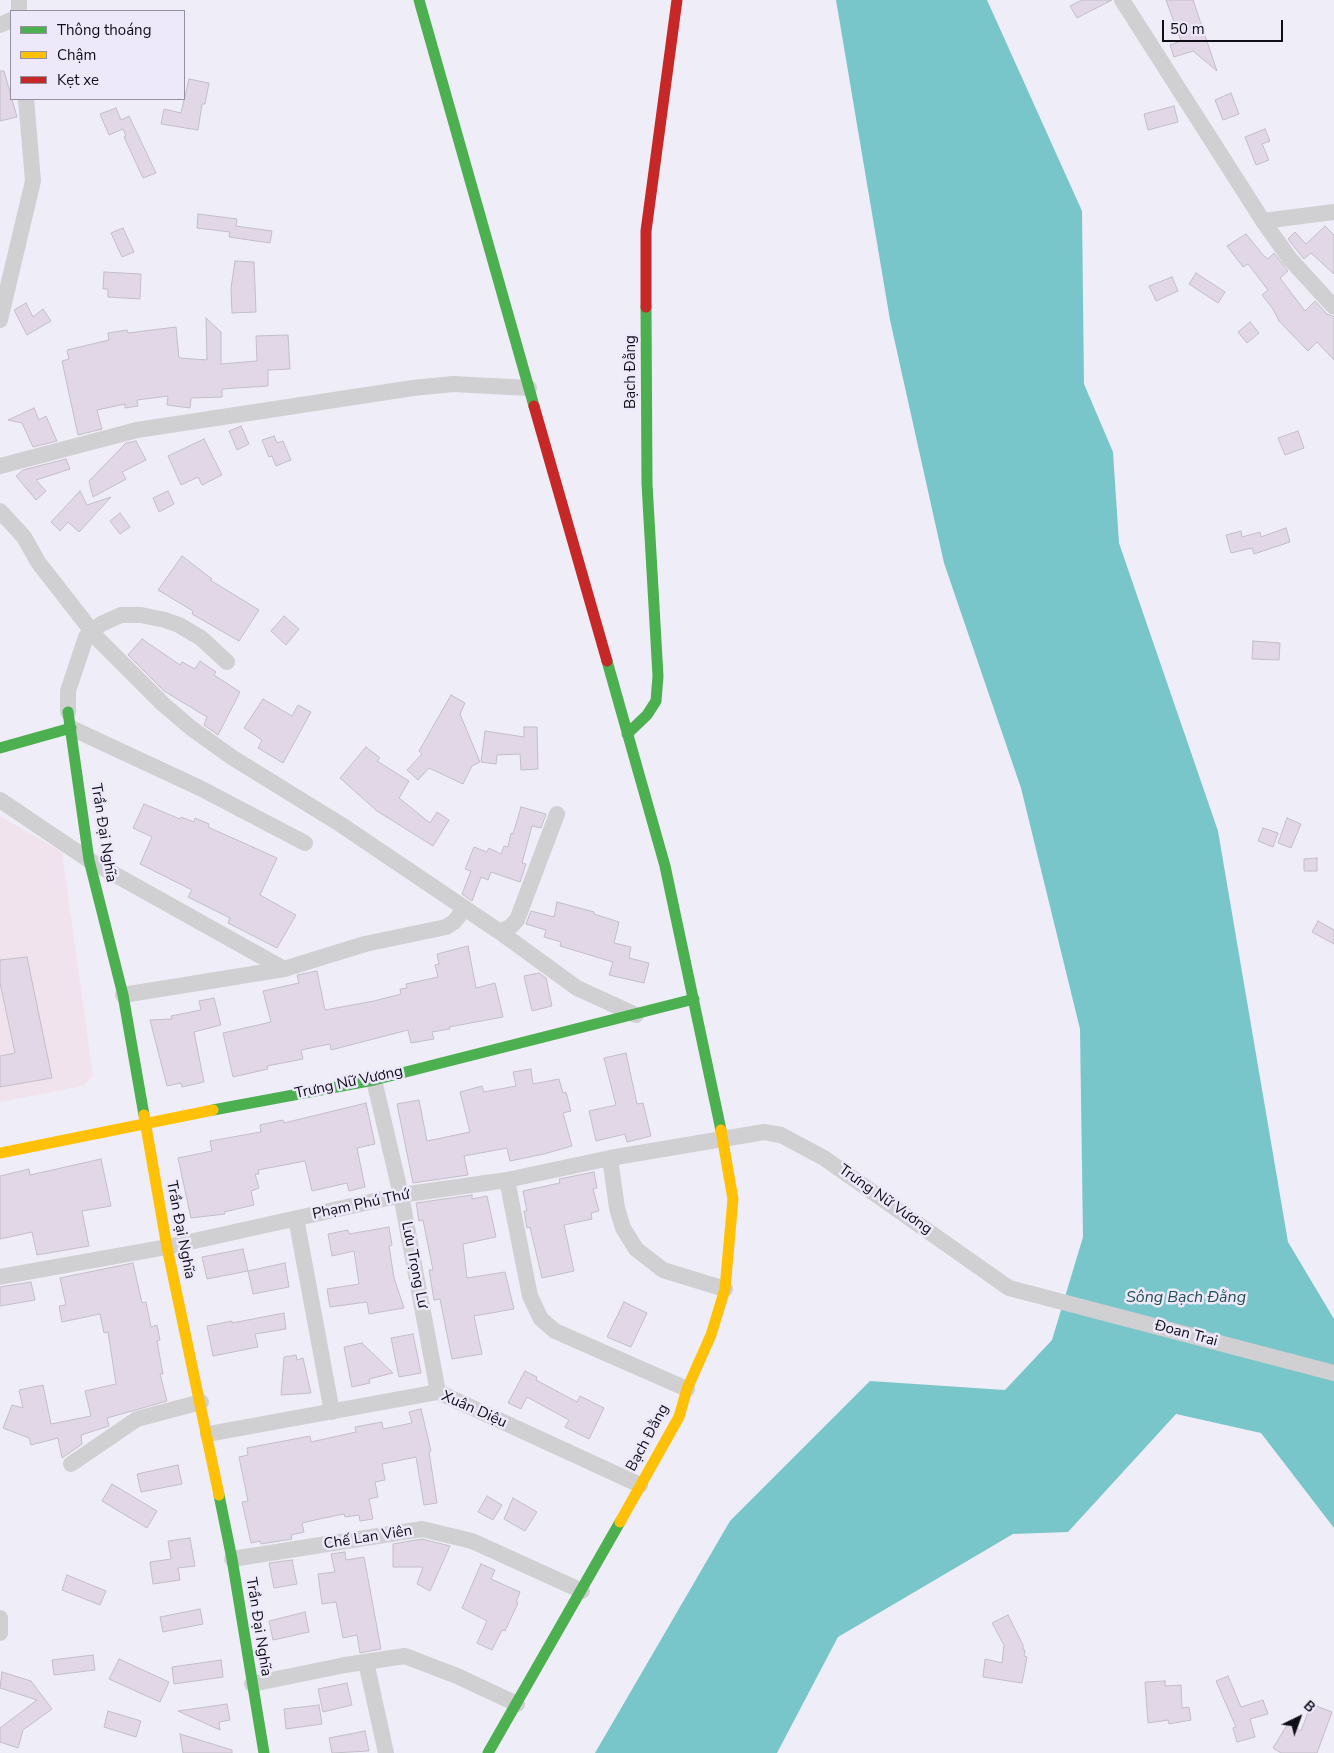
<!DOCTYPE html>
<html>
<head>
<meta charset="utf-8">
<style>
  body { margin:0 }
  #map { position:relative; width:1334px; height:1753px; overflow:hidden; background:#efedf7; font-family:"Nunito Sans",sans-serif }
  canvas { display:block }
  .legend { position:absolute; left:10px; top:10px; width:175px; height:90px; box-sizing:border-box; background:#ede9fb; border:1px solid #9591a0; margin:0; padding:6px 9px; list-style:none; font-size:15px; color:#100e17 }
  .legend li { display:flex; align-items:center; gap:10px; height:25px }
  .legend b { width:25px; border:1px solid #9591a0 }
  .north { position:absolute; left:1274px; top:1693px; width:50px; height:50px; -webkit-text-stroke:4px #ede9fb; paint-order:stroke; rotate:42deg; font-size:14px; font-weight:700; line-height:20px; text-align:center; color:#100e17 }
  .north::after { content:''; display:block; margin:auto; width:18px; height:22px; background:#100e17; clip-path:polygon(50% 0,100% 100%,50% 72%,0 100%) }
  .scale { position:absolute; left:1162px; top:20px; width:121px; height:22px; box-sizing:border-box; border:2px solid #100e17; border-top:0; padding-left:6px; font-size:15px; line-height:18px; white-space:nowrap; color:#100e17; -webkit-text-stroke:4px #ede9fb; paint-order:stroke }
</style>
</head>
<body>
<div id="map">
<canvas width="1334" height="1753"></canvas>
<ul class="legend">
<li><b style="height:6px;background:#4caf50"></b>Thông thoáng</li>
<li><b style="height:6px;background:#ffc107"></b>Chậm</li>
<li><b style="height:6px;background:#c62828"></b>Kẹt xe</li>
</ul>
<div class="north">B</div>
<div class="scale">50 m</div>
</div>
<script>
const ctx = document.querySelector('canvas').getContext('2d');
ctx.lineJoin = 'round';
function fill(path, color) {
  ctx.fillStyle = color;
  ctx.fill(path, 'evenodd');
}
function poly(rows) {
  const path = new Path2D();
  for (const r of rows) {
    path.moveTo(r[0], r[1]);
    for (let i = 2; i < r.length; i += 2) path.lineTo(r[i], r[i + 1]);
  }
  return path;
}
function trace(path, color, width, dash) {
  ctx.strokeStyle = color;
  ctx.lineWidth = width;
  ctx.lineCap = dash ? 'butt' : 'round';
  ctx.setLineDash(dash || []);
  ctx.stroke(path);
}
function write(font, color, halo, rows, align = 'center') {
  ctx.font = font + ' "Nunito Sans",sans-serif';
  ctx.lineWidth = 5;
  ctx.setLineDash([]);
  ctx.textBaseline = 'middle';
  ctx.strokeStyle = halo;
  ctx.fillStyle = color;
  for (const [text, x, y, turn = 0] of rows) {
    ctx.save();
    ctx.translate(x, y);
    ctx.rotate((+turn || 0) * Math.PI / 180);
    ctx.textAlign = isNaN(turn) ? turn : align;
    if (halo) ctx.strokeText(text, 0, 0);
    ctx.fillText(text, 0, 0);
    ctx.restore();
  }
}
fill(poly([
  [0,816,62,852,93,1076,83,1086,0,1102]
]), '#f1e3ee');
fill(poly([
  [836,0,987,0,1082,211,1084,384,1113,452,1119,543,1218,831,1288,1242,1334,1319,1334,1528,1261,1433,1176,1414,1068,1532,1013,1534,838,1637,777,1753,595,1753,730,1521,870,1381,1005,1390,1052,1340,1083,1237,1080,1029,1021,788,944,563,890,320]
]), '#79c6ca');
const building = poly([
  [1082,0,1112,0,1077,18,1070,6,1082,0],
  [1166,0,1193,0,1217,71,1193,51,1174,57,1170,45,1181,41,1166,0],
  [0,71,4,71,17,117,0,121,0,71],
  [189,79,209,83,205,104,202,104,198,130,161,124,164,109,181,113,189,79],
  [1231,93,1239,114,1223,120,1215,100,1231,93],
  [1174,106,1178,122,1148,130,1144,114,1174,106],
  [116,108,121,120,129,116,156,173,143,178,124,137,126,136,123,129,109,135,100,114,116,108],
  [1265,129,1270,141,1262,144,1269,160,1256,165,1245,137,1265,129],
  [198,214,237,219,236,226,272,231,270,243,229,237,230,232,197,228,198,214],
  [1325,226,1334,235,1334,274,1311,253,1304,259,1288,239,1295,232,1306,244,1325,226],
  [123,228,134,252,122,257,111,233,123,228],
  [1246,234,1264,256,1268,259,1274,253,1288,271,1280,278,1305,311,1315,301,1327,314,1334,317,1334,360,1317,342,1308,351,1279,321,1273,309,1262,295,1268,290,1248,264,1243,267,1227,246,1246,234],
  [235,261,254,262,256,312,232,313,231,288,235,261],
  [104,272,141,274,140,299,108,297,108,289,103,289,104,272],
  [1196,273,1225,292,1218,303,1189,284,1196,273],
  [1172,277,1178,291,1156,301,1149,286,1172,277],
  [26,303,33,317,43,309,51,321,27,335,14,310,26,303],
  [206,318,221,332,221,364,257,361,256,336,288,335,290,369,268,370,268,386,222,389,222,397,191,398,190,408,167,405,168,396,137,400,138,406,125,408,125,404,97,410,102,429,78,435,62,361,69,359,67,350,109,340,108,333,127,330,128,333,176,327,179,358,207,360,206,318],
  [1250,322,1259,333,1247,343,1238,332,1250,322],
  [34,408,39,420,46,416,57,441,33,447,22,423,8,420,34,408],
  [241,426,249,444,237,450,229,431,241,426],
  [1298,431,1304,448,1285,455,1278,438,1298,431],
  [274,436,277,443,283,441,291,460,276,466,272,456,269,457,262,440,274,436],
  [204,439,222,475,202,485,198,477,181,485,168,456,204,439],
  [136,441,146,460,122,472,126,479,93,497,89,481,126,443,136,441],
  [66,459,70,469,36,480,46,491,36,500,16,476,23,470,66,459],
  [80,491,87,505,111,497,79,532,68,522,60,531,51,522,80,491],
  [168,491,174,504,159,512,153,498,168,491],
  [120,513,130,527,120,534,110,521,120,513],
  [1286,528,1290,542,1254,554,1252,548,1231,553,1226,535,1241,531,1242,537,1260,532,1261,537,1286,528],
  [182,556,212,579,210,580,259,610,239,641,192,614,193,611,158,590,182,556],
  [284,616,299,629,286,645,271,631,284,616],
  [142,639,180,665,182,662,195,669,200,661,216,672,214,675,240,692,218,735,204,725,207,717,164,691,128,655,142,639],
  [1253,641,1280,643,1279,660,1252,659,1253,641],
  [451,695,465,703,460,714,480,762,472,766,463,784,429,768,418,780,407,770,422,754,419,751,451,695],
  [263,699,292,716,298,705,311,712,283,763,258,748,262,740,244,728,263,699],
  [524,727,537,727,538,769,521,770,520,754,497,755,496,764,481,762,485,731,524,737,524,727],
  [366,747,380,758,377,761,409,781,399,798,430,823,437,812,449,820,433,846,377,811,340,778,366,747],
  [144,804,180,819,181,817,194,822,195,818,209,824,208,827,277,858,260,895,296,915,277,948,228,923,230,918,188,897,192,890,140,864,152,837,133,828,144,804],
  [521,807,546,814,541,828,532,826,522,863,526,864,520,882,491,872,488,880,481,877,472,901,462,894,471,871,465,869,474,847,487,852,489,848,501,854,504,846,508,847,511,833,513,834,521,807],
  [1287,818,1301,824,1291,848,1278,843,1287,818],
  [1263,828,1278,833,1273,847,1258,841,1263,828],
  [1317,858,1317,871,1304,871,1304,859,1317,858],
  [557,902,594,912,594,914,619,922,614,943,631,947,629,958,649,963,644,983,609,975,613,962,560,946,561,942,544,937,546,930,526,924,531,911,554,917,557,902],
  [1318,921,1334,930,1334,944,1312,932,1318,921],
  [468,946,476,988,495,983,503,1017,449,1027,450,1029,432,1032,434,1039,411,1043,408,1030,331,1050,330,1044,301,1050,303,1059,267,1066,268,1069,233,1077,223,1033,271,1022,263,991,299,983,297,975,317,971,325,1010,374,1001,401,994,400,989,407,988,406,984,438,977,435,965,439,964,437,954,468,946],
  [27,957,52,1078,0,1087,0,1056,15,1053,0,983,0,960,27,957],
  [539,973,546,978,552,1006,532,1011,524,976,539,973],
  [214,998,221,1025,194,1032,204,1082,182,1087,181,1083,167,1086,150,1020,172,1019,171,1016,201,1010,199,1001,214,998],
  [626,1053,637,1104,643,1103,651,1136,627,1142,625,1134,596,1141,589,1111,616,1105,604,1058,626,1053],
  [531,1069,533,1084,559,1079,563,1093,566,1092,571,1111,563,1113,572,1146,544,1154,510,1161,507,1148,464,1156,468,1175,413,1183,397,1104,419,1100,427,1141,470,1132,460,1092,482,1086,484,1092,516,1086,513,1072,531,1069],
  [366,1103,375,1144,357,1148,365,1187,349,1191,347,1183,312,1191,305,1161,258,1170,259,1174,255,1174,259,1188,251,1191,254,1205,224,1212,225,1214,191,1218,178,1158,212,1151,210,1141,261,1132,260,1125,283,1120,284,1123,366,1103],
  [101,1159,111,1206,82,1211,89,1246,37,1255,32,1232,0,1239,0,1176,29,1169,30,1175,101,1159],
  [594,1172,597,1188,593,1189,599,1211,591,1213,592,1219,564,1225,574,1271,542,1278,530,1227,527,1228,524,1211,527,1211,523,1191,560,1183,559,1179,594,1172],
  [472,1195,472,1199,487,1196,496,1237,463,1244,467,1278,505,1272,514,1309,474,1316,482,1354,452,1359,440,1299,434,1300,429,1270,433,1270,423,1220,419,1221,416,1203,472,1195],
  [389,1227,392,1245,389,1246,394,1278,404,1308,369,1314,367,1302,330,1307,327,1289,359,1284,354,1251,332,1256,328,1234,348,1230,349,1234,389,1227],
  [243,1249,248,1271,207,1279,202,1257,243,1249],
  [133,1263,142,1303,146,1302,151,1327,157,1325,160,1340,157,1341,163,1374,160,1374,167,1401,107,1418,109,1426,81,1435,82,1444,62,1458,58,1438,31,1445,29,1438,3,1428,12,1405,23,1408,19,1390,43,1385,51,1424,91,1416,85,1391,116,1384,108,1332,104,1333,100,1314,62,1322,59,1306,66,1305,60,1278,133,1263],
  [285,1263,289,1287,253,1294,248,1271,285,1263],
  [31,1282,35,1300,0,1306,0,1287,31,1282],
  [624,1302,647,1313,631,1347,607,1337,624,1302],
  [284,1313,286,1329,255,1334,258,1347,213,1356,207,1326,232,1321,232,1323,284,1313],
  [413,1334,421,1373,399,1377,391,1338,413,1334],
  [362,1343,393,1373,369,1379,370,1383,352,1387,344,1347,362,1343],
  [296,1355,297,1360,303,1358,311,1393,281,1395,284,1357,296,1355],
  [525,1371,537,1377,536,1380,577,1402,580,1396,604,1408,589,1439,565,1427,569,1420,527,1397,521,1409,508,1403,525,1371],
  [421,1409,431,1451,429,1452,437,1503,424,1505,416,1457,382,1464,385,1480,375,1482,378,1497,369,1499,373,1519,360,1521,359,1515,345,1517,344,1514,324,1518,302,1523,304,1532,291,1535,292,1539,261,1544,260,1541,251,1543,242,1502,248,1501,239,1457,248,1455,247,1448,310,1436,311,1442,356,1432,355,1427,382,1422,383,1429,412,1423,409,1412,421,1409],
  [178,1465,182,1484,141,1492,137,1474,178,1465],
  [112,1484,157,1511,147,1528,102,1501,112,1484],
  [487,1496,502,1505,493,1520,478,1512,487,1496],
  [513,1498,537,1512,525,1531,504,1519,513,1498],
  [190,1538,195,1566,178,1568,180,1580,153,1584,150,1562,171,1559,168,1541,190,1538],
  [422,1539,450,1546,430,1591,417,1584,423,1567,393,1567,393,1544,422,1539],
  [345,1552,346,1560,364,1557,381,1649,360,1653,357,1635,343,1638,336,1602,322,1604,318,1574,335,1572,331,1554,345,1552],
  [292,1560,297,1584,274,1588,269,1563,292,1560],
  [481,1564,495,1570,491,1579,520,1592,516,1602,518,1603,505,1631,502,1630,492,1650,477,1643,487,1621,462,1608,481,1564],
  [67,1575,106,1591,100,1605,62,1590,67,1575],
  [200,1609,203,1624,163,1632,160,1617,200,1609],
  [305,1612,309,1632,273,1640,269,1621,305,1612],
  [1008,1615,1023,1645,1023,1650,1025,1650,1024,1656,1027,1657,1022,1683,983,1677,985,1659,1002,1663,1004,1645,992,1623,1008,1615],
  [93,1655,95,1670,54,1675,52,1660,93,1655],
  [119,1659,169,1682,160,1702,109,1679,119,1659],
  [221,1660,223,1677,174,1684,172,1667,221,1660],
  [2,1672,31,1681,52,1709,23,1730,18,1748,0,1742,0,1728,37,1700,0,1688,2,1672],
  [1228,1676,1241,1707,1263,1700,1268,1714,1250,1719,1255,1737,1237,1742,1233,1728,1236,1727,1216,1681,1228,1676],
  [1165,1681,1165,1686,1181,1685,1182,1708,1189,1707,1191,1720,1169,1724,1168,1720,1148,1723,1145,1682,1165,1681],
  [347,1683,352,1705,323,1712,318,1689,347,1683],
  [227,1704,230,1720,219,1722,220,1730,178,1711,227,1704],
  [1311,1704,1332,1712,1317,1753,1281,1753,1273,1748,1287,1725,1292,1725,1301,1731,1311,1704],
  [319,1705,322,1724,286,1729,284,1709,319,1705],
  [108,1711,141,1721,136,1737,104,1727,108,1711],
  [365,1731,369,1751,332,1753,329,1738,365,1731],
  [180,1734,232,1750,232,1753,183,1753,180,1734]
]);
fill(building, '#e2d7e7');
trace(building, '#c2bec7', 1);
trace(poly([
  [1122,0,1263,221,1290,259,1334,307],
  [19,11,19,0],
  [0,25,11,20],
  [1263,221,1334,212],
  [0,320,33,181,26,99],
  [0,466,137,430,413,388,453,384,529,388],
  [0,511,24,537,38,562,98,639,163,704,191,728,233,758,340,824,500,932,577,988,636,1015],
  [68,712,68,691,86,637,101,624,121,615,141,615,165,620,179,625,201,638,227,662],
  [71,728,200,788,305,843],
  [0,800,89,860,284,969],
  [500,932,510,927,517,920,557,814],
  [123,995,284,969,365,944,446,927,454,922,465,908],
  [374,1080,401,1195,438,1392],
  [610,1158,617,1208,623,1228,636,1249,663,1270,725,1289],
  [507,1180,530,1296,541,1319,555,1331,687,1389],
  [296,1218,332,1412],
  [0,1277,167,1247,401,1195,507,1180,610,1158,764,1132,781,1135,824,1158,1009,1288,1334,1373],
  [208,1434,438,1392,640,1485],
  [71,1464,137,1419,201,1402],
  [232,1559,422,1529,472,1541,582,1591],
  [0,1618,0,1633],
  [366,1662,386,1753],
  [252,1684,345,1665,405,1656,457,1676,517,1704]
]), '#d0cfd2', 16);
trace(poly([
  [419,0,534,406],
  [607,661,665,866,721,1130],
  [68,712,89,860,123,995,144,1115],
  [627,734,647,715,656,701,658,676,647,484,646,307],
  [0,748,71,728],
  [213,1110,374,1080,694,999],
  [219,1495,232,1559,264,1753],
  [488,1753,620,1522]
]), '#4caf50', 11);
trace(poly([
  [144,1115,167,1247,219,1495],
  [0,1153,213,1110],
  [620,1522,679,1417,687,1389,711,1335,725,1289,733,1199,721,1130]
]), '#ffc107', 11);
trace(poly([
  [646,307,646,231,677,0],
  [534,406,607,661]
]), '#c62828', 11);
write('15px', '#100e17', '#ede9fb', [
  ["Bạch Đằng",631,372,-90],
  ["Trần Đại Nghĩa",103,833,81],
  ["Trưng Nữ Vương",349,1083,-12],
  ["Trưng Nữ Vương",885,1200,35],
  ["Phạm Phú Thứ",361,1205,-12],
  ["Trần Đại Nghĩa",180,1230,79],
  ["Lưu Trọng Lư",414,1265,79],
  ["Đoan Trai",1186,1334,15],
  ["Xuân Diệu",474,1410,24],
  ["Bạch Đằng",648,1438,-62],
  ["Chế Lan Viên",368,1538,-9],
  ["Trần Đại Nghĩa",258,1627,81]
]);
write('italic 16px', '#1f5050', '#ede9fb', [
  ["Sông Bạch Đằng",1186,1298]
]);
</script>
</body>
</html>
